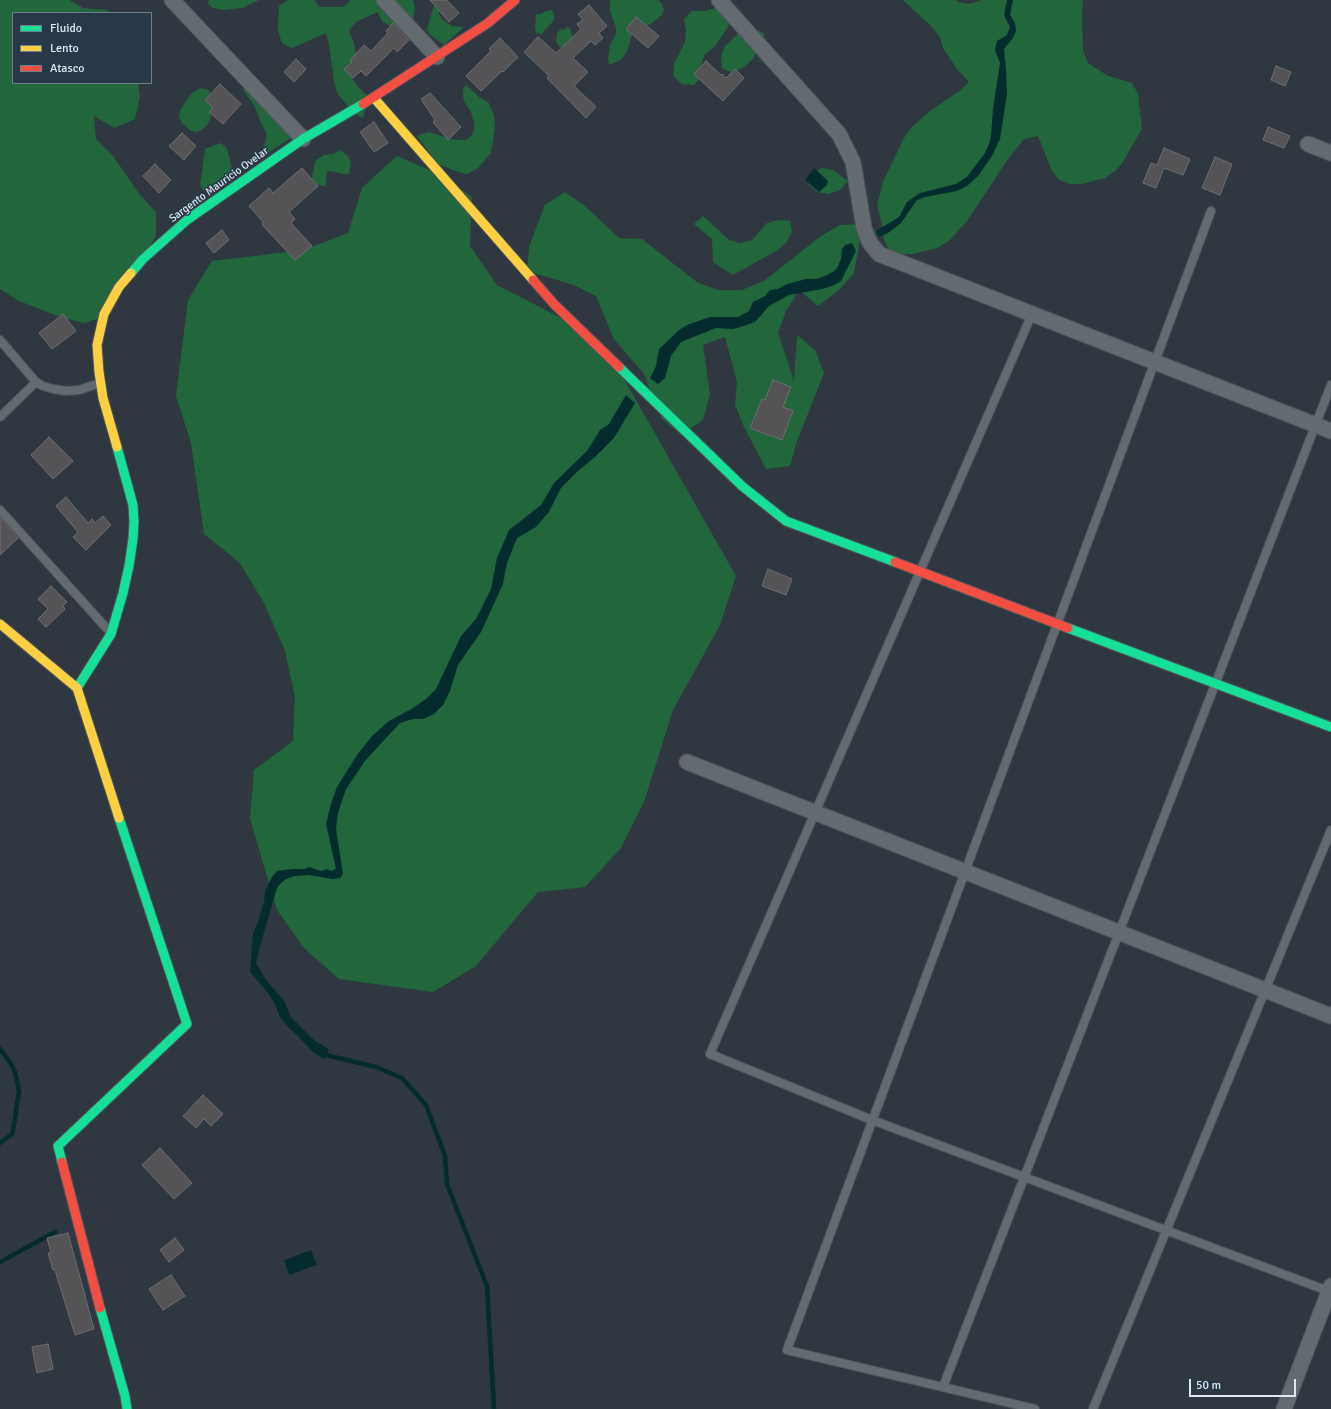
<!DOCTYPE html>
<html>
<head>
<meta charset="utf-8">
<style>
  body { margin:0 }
  #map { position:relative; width:1331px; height:1409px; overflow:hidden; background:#2f3840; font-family:Signika,sans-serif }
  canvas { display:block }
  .legend { position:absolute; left:12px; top:12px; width:140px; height:72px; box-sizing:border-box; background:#273948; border:1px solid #707f8c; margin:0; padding:5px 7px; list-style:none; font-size:12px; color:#dee9f2 }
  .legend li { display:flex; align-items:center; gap:8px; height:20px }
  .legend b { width:20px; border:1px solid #707f8c }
  .scale { position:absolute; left:1189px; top:1379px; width:107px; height:18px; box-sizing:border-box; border:2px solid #dee9f2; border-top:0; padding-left:5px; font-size:12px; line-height:14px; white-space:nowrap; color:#dee9f2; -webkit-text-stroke:3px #273948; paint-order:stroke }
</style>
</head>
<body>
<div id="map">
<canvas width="1331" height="1409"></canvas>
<ul class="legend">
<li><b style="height:5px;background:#16e098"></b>Fluido</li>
<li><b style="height:5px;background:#ffcf43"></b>Lento</li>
<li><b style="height:5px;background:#f24e42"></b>Atasco</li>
</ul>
<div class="scale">50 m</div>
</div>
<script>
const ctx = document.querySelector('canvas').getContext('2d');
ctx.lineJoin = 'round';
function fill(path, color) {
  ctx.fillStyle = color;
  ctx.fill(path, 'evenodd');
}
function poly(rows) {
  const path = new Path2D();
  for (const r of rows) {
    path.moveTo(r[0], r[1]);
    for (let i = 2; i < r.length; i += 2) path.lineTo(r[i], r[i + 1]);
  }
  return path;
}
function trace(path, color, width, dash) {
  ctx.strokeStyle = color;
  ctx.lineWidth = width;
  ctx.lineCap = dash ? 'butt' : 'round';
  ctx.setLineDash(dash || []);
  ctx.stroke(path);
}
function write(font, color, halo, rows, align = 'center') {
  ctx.font = font + ' Signika,sans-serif';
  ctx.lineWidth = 3;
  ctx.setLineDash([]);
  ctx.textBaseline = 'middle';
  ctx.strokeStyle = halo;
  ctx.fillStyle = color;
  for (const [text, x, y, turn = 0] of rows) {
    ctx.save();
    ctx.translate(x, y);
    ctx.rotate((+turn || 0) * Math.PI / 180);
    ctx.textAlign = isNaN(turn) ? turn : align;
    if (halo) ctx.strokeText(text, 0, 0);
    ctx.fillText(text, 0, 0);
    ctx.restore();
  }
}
fill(poly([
  [0,0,69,0,83,8,106,10,111,13,13,13,13,83,138,83,140,96,135,119,114,128,94,116,96,139,113,156,140,195,156,212,156,236,108,315,85,323,63,318,19,301,0,289],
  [209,0,259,0,243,8,224,10,213,8,208,4],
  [288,0,314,0,319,7,343,7,351,0,413,0,415,8,413,19,405,28,394,28,383,22,377,12,356,22,349,31,354,43,356,54,352,78,359,88,368,96,363,118,353,112,337,93,334,81,329,44,326,33,292,48,282,43,278,31,279,6],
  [610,0,658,0,662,4,664,10,662,15,652,23,636,31,632,35,627,51,624,56,620,60,609,65,608,59,610,46,616,34,616,28,610,11],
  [903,0,956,0,958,2,969,4,982,0,1083,0,1082,13,1083,51,1088,63,1108,76,1132,83,1138,94,1142,129,1123,162,1115,171,1105,178,1082,184,1070,184,1059,180,1052,171,1038,136,1024,139,1008,159,967,221,949,241,937,248,913,254,901,254,890,250,884,241,883,229,877,205,883,182,904,138,911,128,930,111,961,90,969,82,957,69,943,48,940,37,933,28],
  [434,5,439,8,439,14,442,19,447,23,452,26,464,27,444,45,429,34,427,29],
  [716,8,731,15,728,27,715,46,705,54,701,65,702,76,694,85,682,84,673,76,674,64,685,42,686,30,684,19,692,11,705,11],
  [552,10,554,15,554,20,542,34,536,33,535,27,536,14,541,14,546,11],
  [567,27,569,28,571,31,573,40,565,48,560,47,556,42,557,33,561,29,564,30],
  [754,28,765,34,753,59,744,67,733,73,722,68,721,56,725,46,743,29],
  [466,84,479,97,489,103,494,115,495,128,491,153,478,168,468,174,461,173,438,164,417,136,429,132,450,139,462,140,467,139,472,135,474,129,474,123,471,112,464,101,463,95,463,90],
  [243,86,296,135,261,157,267,134,261,123,255,107,244,91],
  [200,88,209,90,213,102,210,120,207,125,203,129,197,132,191,131,182,123,179,117,180,111,190,95],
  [220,143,225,146,228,152,232,169,233,176,216,190,204,191,200,186,205,149],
  [340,150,348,156,351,162,349,174,343,174,330,171,327,172,326,184,324,186,316,184,312,180,312,176,316,160,324,155,333,154],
  [397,156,443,176,472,197,470,246,497,285,584,330,616,365,736,576,720,625,673,710,644,802,621,848,585,887,538,892,476,966,433,992,339,979,304,948,277,910,250,819,254,770,293,741,295,697,285,651,264,603,239,562,204,534,191,443,176,396,188,300,212,261,304,250,348,233,362,188],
  [822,168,833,170,848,181,840,190,828,194,817,192,808,184,812,174],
  [565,192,585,206,619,238,642,239,698,283,719,290,742,290,764,281,821,236,840,225,863,224,854,273,839,290,818,306,799,290,786,311,778,333,794,381,797,335,815,350,824,373,796,444,790,466,766,469,744,427,735,405,737,382,725,337,703,345,710,395,703,420,681,435,662,419,644,374,614,339,596,296,574,285,527,271,529,247,545,205],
  [703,216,729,240,740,243,752,240,767,223,778,220,790,221,792,232,786,243,776,251,733,275,713,262,712,239,694,224]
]), '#21673b');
fill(poly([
  [1007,0,1013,0,1010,15,1015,23,1016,31,1013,38,1004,49,1006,70,1007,94,1000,139,992,156,978,176,967,186,957,191,925,197,917,200,901,223,888,233,879,237,876,231,899,217,907,202,920,193,956,184,967,177,985,153,989,144,991,136,993,109,1000,63,995,50,997,41,1007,35,1010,27,1004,15],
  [814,168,828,181,827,185,819,192,805,180],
  [852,243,856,251,841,281,832,286,822,289,789,295,769,306,755,322,744,326,733,329,716,328,681,342,671,356,665,378,658,384,650,378,656,366,659,349,679,330,687,325,710,317,738,317,749,311,753,302,765,296,770,290,778,289,787,284,806,279,816,279,825,276,833,272,837,268,841,259,842,249,845,245],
  [626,395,635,403,614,438,595,457,578,471,561,488,549,512,536,527,517,538,507,563,503,584,481,632,458,665,450,691,443,705,434,714,423,719,413,719,400,723,365,761,346,789,338,813,336,829,343,874,340,878,333,879,308,875,295,876,286,879,280,884,277,888,260,946,256,963,266,980,285,1002,290,1016,315,1041,329,1049,324,1059,313,1052,298,1036,289,1028,280,1017,275,1004,268,993,250,972,253,933,258,922,264,902,265,891,272,877,277,871,292,869,304,869,309,867,321,871,327,869,331,871,336,869,326,824,331,804,337,787,357,755,372,736,389,721,413,708,427,698,436,689,461,636,476,619,491,589,497,558,509,530,541,505,554,483,587,451,600,430,609,424],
  [311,1250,317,1265,289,1275,284,1260]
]), '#042c2f');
trace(poly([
  [0,1049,10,1062,15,1072,19,1091,14,1125,12,1134,0,1143],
  [321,1051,326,1055,376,1067,402,1078,426,1105,445,1156,447,1184,487,1286,494,1409],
  [0,1262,55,1232]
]), '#042c2f', 4.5);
const building = poly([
  [430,0,447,0,459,13,449,22,430,0],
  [589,5,607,26,599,33,603,38,595,45,591,41,573,58,588,72,574,86,596,107,586,118,547,78,549,76,524,52,538,37,556,53,581,29,577,24,583,20,578,14,589,5],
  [636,17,659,36,648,48,626,29,636,17],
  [393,23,409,40,397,52,394,48,366,76,361,71,353,78,344,69,352,62,350,60,364,45,371,51,388,33,386,31,393,23],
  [500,38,518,57,503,72,502,71,481,91,466,76,491,51,489,49,500,38],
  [296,59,306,69,294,82,284,72,296,59],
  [706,61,721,75,722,74,726,78,735,69,744,78,723,101,694,74,706,61],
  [1276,66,1291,72,1285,86,1271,80,1276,66],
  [220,84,241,104,223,124,209,112,213,108,205,100,220,84],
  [430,93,461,127,448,140,433,122,435,120,421,99,430,93],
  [374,122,388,143,374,152,360,132,374,122],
  [1268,127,1290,136,1284,148,1263,140,1268,127],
  [182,133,196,146,184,160,169,146,182,133],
  [1164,148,1190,159,1183,175,1164,168,1156,188,1143,183,1151,163,1157,165,1164,148],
  [1215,157,1232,164,1220,195,1202,188,1215,157],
  [155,164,171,180,159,193,143,176,155,164],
  [302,168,318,186,289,212,295,219,291,223,312,246,295,260,265,228,262,224,263,222,249,206,269,188,273,193,302,168],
  [222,230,229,240,214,253,206,243,222,230],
  [63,314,76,331,52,349,39,333,63,314],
  [773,380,791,387,783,407,793,411,782,440,750,428,762,399,765,400,773,380],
  [49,437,73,461,53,479,31,455,49,437],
  [66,497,88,523,92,519,95,523,103,516,111,525,86,550,73,537,78,532,56,506,66,497],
  [0,518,18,538,0,555,0,518],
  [768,569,792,579,786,595,762,586,768,569],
  [51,586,67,602,63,606,65,609,46,627,38,619,48,609,38,599,51,586],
  [203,1095,223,1114,211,1126,204,1119,196,1128,183,1116,203,1095],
  [160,1148,192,1183,174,1199,142,1165,160,1148],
  [68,1233,94,1329,75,1335,58,1280,55,1270,53,1270,48,1253,51,1253,47,1238,68,1233],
  [175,1238,184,1250,169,1262,160,1250,175,1238],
  [171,1275,185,1296,163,1310,149,1289,171,1275],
  [48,1344,53,1369,37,1373,32,1347,48,1344]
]);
fill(building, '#545456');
trace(building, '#6f6d70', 1);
const lane = poly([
  [1032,314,710,1054,872,1120,1331,1292],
  [0,340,36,382,43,386,53,389,66,391,79,390,100,383],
  [0,417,36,382],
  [0,510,109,631],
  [943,1387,1331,385],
  [1035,1409,787,1350,1211,211],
  [1093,1409,1331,830]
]);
const street = poly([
  [172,0,303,139],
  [384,0,437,57],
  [719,0,839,134,853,162,864,228,870,243,879,254,1331,431],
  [1308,144,1331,153],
  [687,762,1331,1016],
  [1284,1409,1331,1286]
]);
const fast = poly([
  [131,273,143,259,187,220,303,139,363,104],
  [619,367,742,486,786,521,895,562],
  [1068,628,1331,727],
  [77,688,111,634,123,593,129,566,133,539,134,522,133,505,117,447],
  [62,1162,58,1146,187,1024,119,818],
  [100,1308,125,1396,127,1409]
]);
const slow = poly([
  [374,98,533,280],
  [117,447,103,398,99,372,97,345,104,314,119,287,131,273],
  [0,624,77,688,119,818]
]);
const jam = poly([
  [363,104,488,23,515,0],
  [533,280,554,304,619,367],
  [895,562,1068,628],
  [62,1162,100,1308]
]);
trace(lane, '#4c545b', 10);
trace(street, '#4c545b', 17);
trace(fast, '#4c545b', 11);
trace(slow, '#4c545b', 11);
trace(jam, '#4c545b', 11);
trace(lane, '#636b71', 8);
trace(street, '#636b71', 15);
trace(fast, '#16e098', 9);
trace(slow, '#ffcf43', 9);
trace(jam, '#f24e42', 9);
write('11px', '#dee9f2', '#273948', [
  ["Sargento Mauricio Ovelar",219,185,-36]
]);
</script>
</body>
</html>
